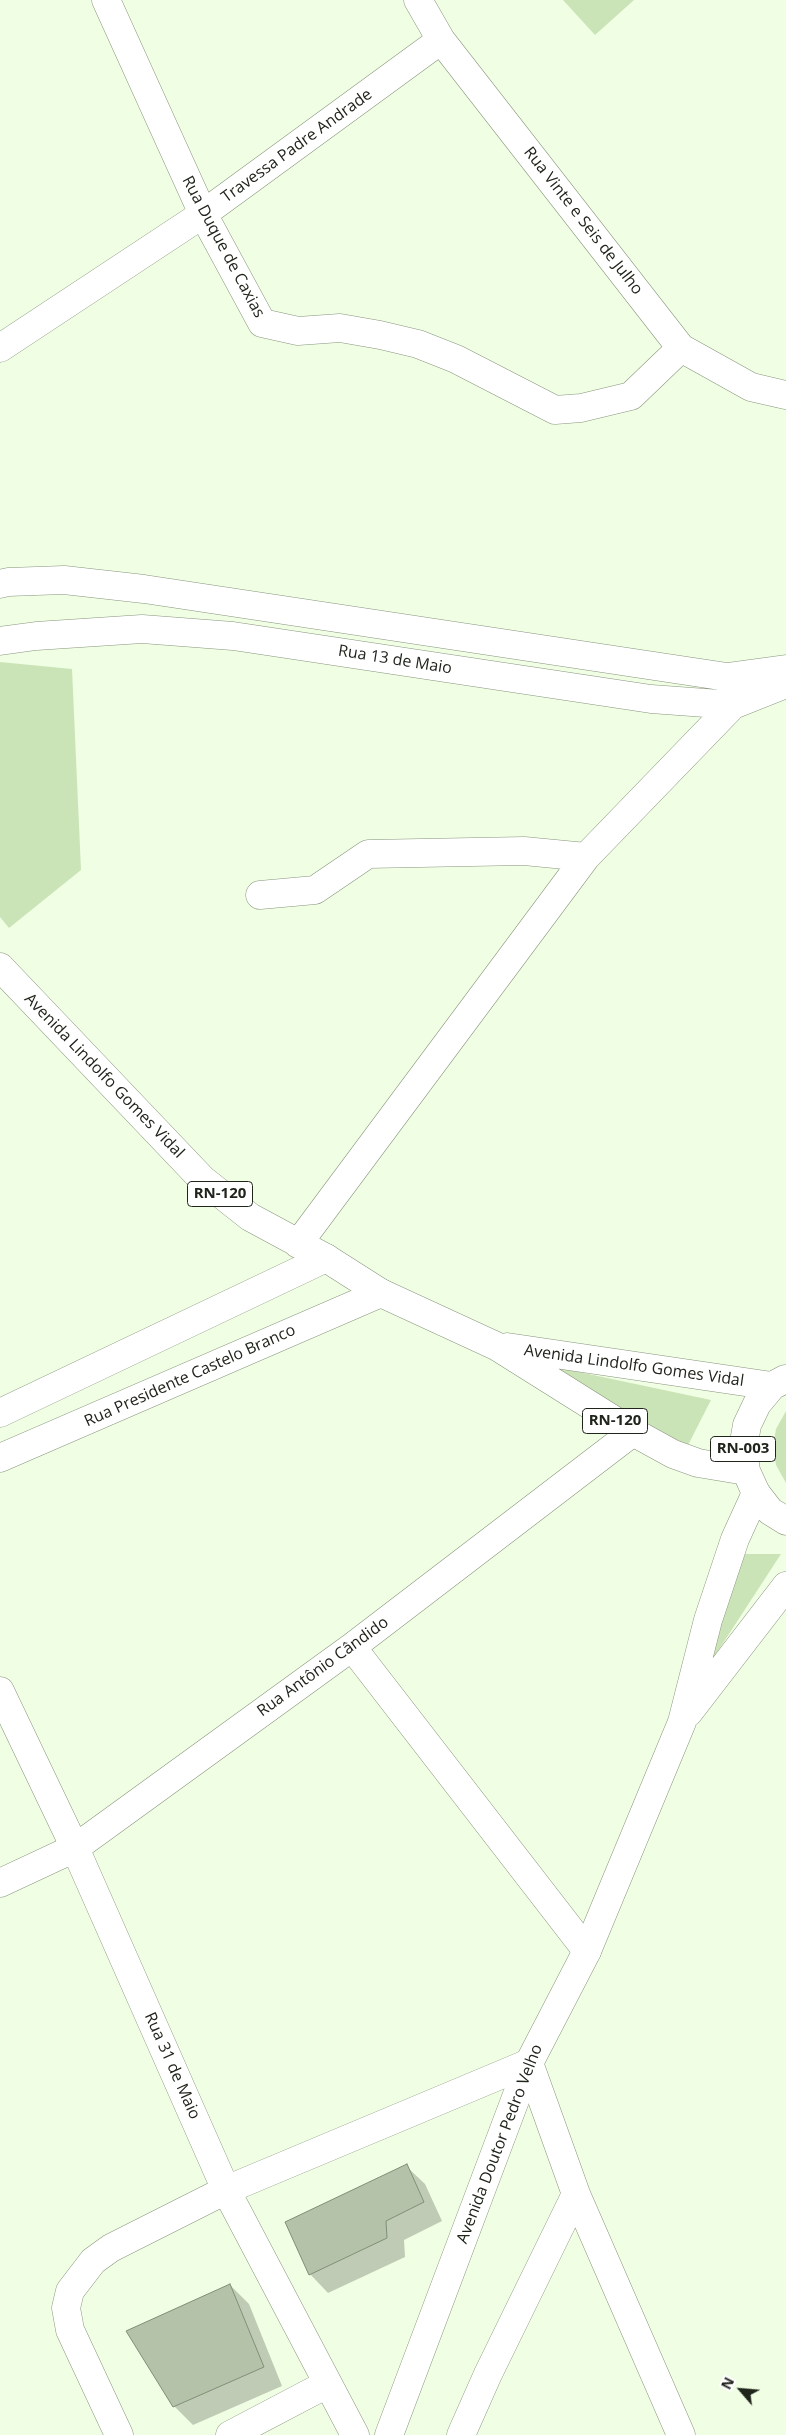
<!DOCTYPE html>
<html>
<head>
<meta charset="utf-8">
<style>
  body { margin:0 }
  #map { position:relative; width:786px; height:2435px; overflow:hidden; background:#f0fee4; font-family:"Open Sans",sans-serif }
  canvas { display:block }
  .north { position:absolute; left:716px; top:2365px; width:50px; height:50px; -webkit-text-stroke:4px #fff; paint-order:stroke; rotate:297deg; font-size:14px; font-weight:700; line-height:20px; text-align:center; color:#20251c }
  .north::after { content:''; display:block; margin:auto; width:18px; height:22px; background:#20251c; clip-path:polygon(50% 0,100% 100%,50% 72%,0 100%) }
</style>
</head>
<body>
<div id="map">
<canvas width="786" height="2435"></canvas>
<div class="north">N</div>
</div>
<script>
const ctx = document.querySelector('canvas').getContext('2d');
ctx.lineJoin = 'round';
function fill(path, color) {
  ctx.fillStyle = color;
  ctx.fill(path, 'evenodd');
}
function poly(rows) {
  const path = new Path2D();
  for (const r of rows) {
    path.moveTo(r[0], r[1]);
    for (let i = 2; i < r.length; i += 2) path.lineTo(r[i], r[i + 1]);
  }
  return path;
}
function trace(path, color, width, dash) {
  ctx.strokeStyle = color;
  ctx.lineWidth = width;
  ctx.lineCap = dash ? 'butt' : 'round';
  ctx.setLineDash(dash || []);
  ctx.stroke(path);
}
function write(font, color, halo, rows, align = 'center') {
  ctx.font = font + ' "Open Sans",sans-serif';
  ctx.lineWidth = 4;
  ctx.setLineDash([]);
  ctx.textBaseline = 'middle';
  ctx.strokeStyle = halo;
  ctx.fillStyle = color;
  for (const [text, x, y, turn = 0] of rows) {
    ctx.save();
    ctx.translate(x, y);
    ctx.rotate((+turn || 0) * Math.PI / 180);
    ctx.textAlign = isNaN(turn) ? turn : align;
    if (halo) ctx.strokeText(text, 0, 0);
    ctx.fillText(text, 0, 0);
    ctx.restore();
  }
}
fill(poly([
  [563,0,634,0,595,35],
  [0,662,72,669,81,870,9,928,0,917],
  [541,1364,711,1400,685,1451],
  [786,1411,786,1483,776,1465,773,1447,776,1429],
  [740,1554,781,1554,701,1677]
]), '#cbe4b7');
fill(poly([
  [406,2166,425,2184,442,2221,404,2240,405,2257,328,2293,310,2274],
  [230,2285,249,2304,282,2386,193,2425,174,2406]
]), '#0003');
const building = poly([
  [407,2164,424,2202,386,2221,387,2238,309,2275,285,2222,407,2164],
  [230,2284,264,2367,173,2407,126,2331,230,2284]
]);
fill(building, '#b5c2aa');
trace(building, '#818e77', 1);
const minor = poly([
  [106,0,203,214,262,323,298,331,340,328,380,335,418,344,456,359,555,410,581,408,631,396,681,348],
  [418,0,441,40,681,348,751,387,786,395],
  [0,348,203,214,441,40],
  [0,584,8,582,64,580,144,589,727,677,786,669],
  [0,641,36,636,142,629,233,636,651,699,733,705,786,684],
  [260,895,315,890,368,854,524,851,586,857],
  [298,1244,586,857,733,705,731,693],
  [0,1413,326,1258],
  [0,1458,381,1293],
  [352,1647,587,1951],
  [0,1691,75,1848,226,2190,355,2435],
  [0,1883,75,1848,352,1647,633,1432],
  [119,2435,70,2330,66,2308,70,2291,93,2261,111,2248,226,2190,529,2063,576,2194,681,2435],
  [230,2435,327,2384],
  [461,2435,488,2374,576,2194]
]);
const secondary = poly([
  [689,1712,786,1586],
  [389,2435,529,2063,587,1951,682,1722,708,1620,735,1539,756,1493]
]);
const primary = poly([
  [0,967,202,1179,250,1217,326,1258,381,1293,496,1346,633,1432,673,1454,698,1463,746,1471],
  [507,1347,772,1386],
  [785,1379,772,1386,757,1404,747,1425,743,1448,746,1471,756,1493,770,1511,786,1521]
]);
trace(minor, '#89957e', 29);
trace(secondary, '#89957e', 29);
trace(primary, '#89957e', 29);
trace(minor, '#fff', 28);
trace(secondary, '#fff', 28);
trace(primary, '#fff', 28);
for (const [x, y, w] of [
  [220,1194,65],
  [615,1421,65],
  [743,1449,65]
]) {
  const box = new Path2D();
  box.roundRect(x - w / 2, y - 12.5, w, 25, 4);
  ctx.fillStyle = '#fff';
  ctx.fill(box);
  trace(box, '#20251c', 1);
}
write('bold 15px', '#20251c', null, [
  ["RN-120",220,1194],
  ["RN-120",615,1421],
  ["RN-003",743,1449]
]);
write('16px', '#20251c', '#fff', [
  ["Travessa Padre Andrade",297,146,-36],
  ["Rua Vinte e Seis de Julho",583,221,52],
  ["Rua Duque de Caxias",223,247,62],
  ["Rua 13 de Maio",395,660,9],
  ["Avenida Lindolfo Gomes Vidal",104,1076,46],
  ["Avenida Lindolfo Gomes Vidal",634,1366,8],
  ["Rua Presidente Castelo Branco",190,1376,-24],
  ["Rua Antônio Cândido",323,1667,-36],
  ["Rua 31 de Maio",172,2066,66],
  ["Avenida Doutor Pedro Velho",500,2144,-69]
]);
</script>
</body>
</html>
